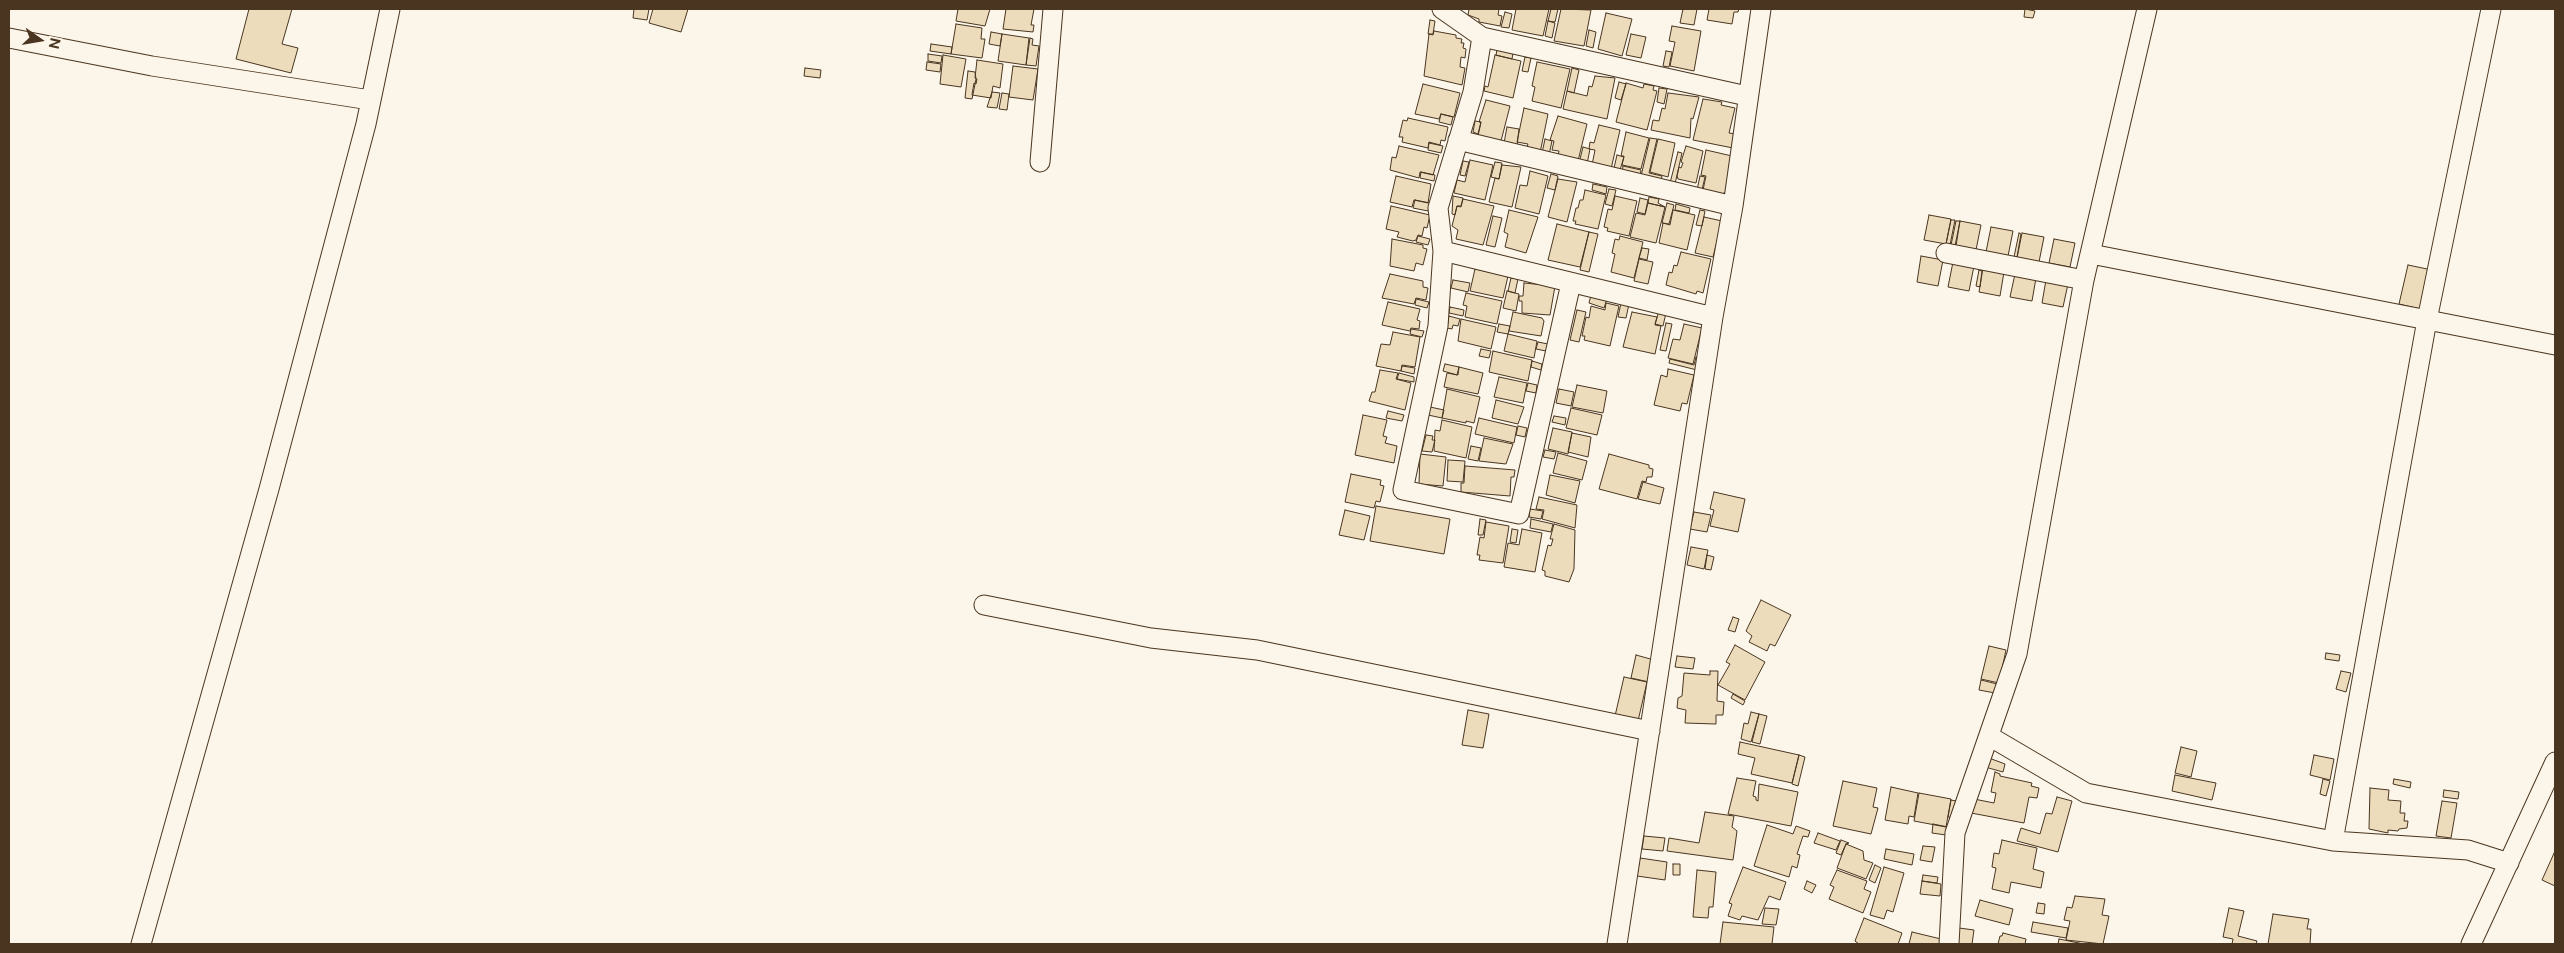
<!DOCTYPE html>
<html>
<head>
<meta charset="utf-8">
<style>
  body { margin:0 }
  #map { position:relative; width:2564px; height:953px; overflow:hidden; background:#fbf6e9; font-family:"Public Sans",sans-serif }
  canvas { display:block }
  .frame { position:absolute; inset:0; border:10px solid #4a3520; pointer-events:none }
  .north { position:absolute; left:15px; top:15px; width:50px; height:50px; -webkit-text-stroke:4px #fbf6e9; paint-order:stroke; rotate:103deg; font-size:14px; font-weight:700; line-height:20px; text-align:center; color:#4a3520 }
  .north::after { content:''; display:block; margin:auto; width:18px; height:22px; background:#4a3520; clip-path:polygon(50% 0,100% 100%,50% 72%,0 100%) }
</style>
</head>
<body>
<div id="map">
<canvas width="2564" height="953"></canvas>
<div class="frame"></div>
<div class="north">N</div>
</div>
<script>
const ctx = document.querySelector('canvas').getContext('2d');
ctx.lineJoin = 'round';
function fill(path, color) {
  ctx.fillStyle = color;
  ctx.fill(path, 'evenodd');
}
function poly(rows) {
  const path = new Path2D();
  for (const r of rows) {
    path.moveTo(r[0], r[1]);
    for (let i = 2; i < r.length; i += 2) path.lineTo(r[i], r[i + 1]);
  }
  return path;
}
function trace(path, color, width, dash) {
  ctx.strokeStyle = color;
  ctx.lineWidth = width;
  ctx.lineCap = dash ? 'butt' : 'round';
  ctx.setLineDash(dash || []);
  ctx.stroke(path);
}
const building = poly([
  [249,9,292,9,282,44,298,48,291,73,236,59,249,9],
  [634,9,649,9,647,20,633,18,634,9],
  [653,9,688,9,681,32,649,23,653,9],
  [958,9,990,9,985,26,956,21,958,9],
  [1006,9,1034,9,1031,25,1034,25,1033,32,1003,29,1006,9],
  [1469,9,1503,9,1499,9,1498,15,1502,16,1500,26,1479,22,1479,19,1468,15,1469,9],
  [1516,9,1549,9,1543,36,1512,30,1516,9],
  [1551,9,1558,9,1555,22,1548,21,1551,9],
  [1561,9,1591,10,1584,46,1554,41,1561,9],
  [1683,9,1697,9,1694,25,1680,23,1683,9],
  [1709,9,1739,9,1738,12,1734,12,1732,24,1707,20,1709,9],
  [2025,9,2035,11,2033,18,2024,17,2025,9],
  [1505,12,1512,14,1509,28,1501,27,1505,12],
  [1606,13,1632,19,1622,56,1598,49,1606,13],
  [1430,20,1435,21,1433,34,1428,34,1430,20],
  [1548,21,1555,23,1552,38,1545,36,1548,21],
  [956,24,982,28,981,39,985,39,982,58,951,54,956,24],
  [1672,26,1701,31,1694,71,1670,66,1675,42,1669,41,1672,26],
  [1589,30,1596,32,1593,48,1586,46,1589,30],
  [1434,31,1456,35,1456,38,1462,39,1461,43,1464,43,1463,48,1466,49,1465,58,1461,57,1460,67,1465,68,1462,85,1424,76,1429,34,1433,35,1434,31],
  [991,32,1002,34,1000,46,989,44,991,32],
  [1002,34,1029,38,1026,65,998,61,1002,34],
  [1631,34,1646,37,1641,58,1626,55,1631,34],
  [1030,38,1033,39,1032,45,1039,46,1036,66,1026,65,1030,38],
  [931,44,952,47,951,54,930,51,931,44],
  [1497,50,1513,53,1512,59,1496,55,1497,50],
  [1666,51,1672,52,1669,67,1663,66,1666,51],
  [928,54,942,56,941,63,928,61,928,54],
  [943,55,966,59,961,87,940,84,943,55],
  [1495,55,1521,61,1513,98,1484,91,1485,86,1488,87,1495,55],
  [1525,57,1531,58,1528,72,1522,71,1525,57],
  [977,60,1003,64,1000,88,993,86,991,98,972,95,974,83,976,84,977,79,975,78,977,60],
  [927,62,941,64,940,72,926,70,927,62],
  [1537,62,1570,69,1561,108,1532,101,1535,87,1532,86,1537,62],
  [1013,66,1038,69,1033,100,1009,97,1013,66],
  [805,68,821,70,820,78,804,76,805,68],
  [1572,68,1579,70,1574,93,1567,91,1572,68],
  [968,71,975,72,976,79,972,99,965,98,968,71],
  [1595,76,1615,78,1607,119,1563,109,1567,91,1587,96,1589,86,1592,87,1595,76],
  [1619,82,1626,84,1621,100,1615,98,1619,82],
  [1626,83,1643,88,1644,84,1654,86,1653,90,1657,91,1647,130,1616,122,1626,83],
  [1423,84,1460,93,1454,117,1441,114,1439,119,1415,114,1423,84],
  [1659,88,1667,89,1664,104,1657,102,1659,88],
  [992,92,1000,93,997,108,987,107,992,92],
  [1002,93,1009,94,1007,110,999,109,1002,93],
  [1668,93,1699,97,1693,119,1691,118,1690,138,1651,130,1653,120,1659,121,1662,108,1665,109,1668,93],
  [1703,99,1722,102,1721,105,1735,108,1729,133,1736,134,1733,148,1693,140,1703,99],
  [1486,100,1510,106,1501,141,1478,136,1481,122,1479,122,1486,100],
  [1524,108,1548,114,1540,153,1526,150,1528,144,1517,142,1524,108],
  [1441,114,1453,117,1451,125,1439,122,1441,114],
  [1558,116,1587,124,1578,161,1558,155,1559,151,1552,150,1554,141,1550,140,1558,116],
  [1408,118,1448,127,1445,141,1441,140,1440,145,1429,142,1428,148,1402,142,1403,137,1399,137,1403,120,1407,121,1408,118],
  [1475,121,1481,122,1478,134,1473,132,1475,121],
  [1599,125,1620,130,1611,169,1592,165,1595,150,1589,149,1590,142,1594,143,1599,125],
  [1507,127,1519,129,1517,146,1504,143,1507,127],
  [1626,132,1649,138,1641,169,1622,165,1624,156,1621,156,1626,132],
  [1650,138,1657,139,1649,173,1662,176,1661,180,1641,176,1650,138],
  [1545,139,1552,141,1549,155,1542,153,1545,139],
  [1658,139,1675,143,1668,177,1650,172,1658,139],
  [1429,143,1443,146,1441,153,1428,150,1429,143],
  [1399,146,1439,155,1433,175,1420,172,1419,178,1390,170,1392,157,1396,158,1399,146],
  [1686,146,1703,151,1696,183,1678,179,1677,176,1679,167,1681,168,1683,163,1681,162,1686,146],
  [1583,147,1590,149,1587,164,1579,163,1583,147],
  [1706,150,1732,156,1726,192,1722,194,1703,190,1706,176,1701,175,1706,150],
  [1678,152,1682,153,1675,184,1670,183,1678,152],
  [1617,155,1624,157,1620,170,1614,168,1617,155],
  [1470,160,1493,165,1485,200,1454,193,1457,180,1465,182,1470,160],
  [1463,161,1469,162,1465,176,1460,175,1463,161],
  [1495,162,1502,163,1499,179,1491,177,1495,162],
  [1502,165,1521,167,1512,207,1489,202,1495,178,1499,179,1502,165],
  [1623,166,1641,170,1640,177,1622,173,1623,166],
  [1530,171,1548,176,1539,214,1515,208,1520,185,1527,186,1530,171],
  [1421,172,1435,175,1434,181,1420,178,1421,172],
  [1551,174,1558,176,1555,190,1547,188,1551,174],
  [1396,176,1431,184,1428,203,1414,200,1412,207,1390,202,1396,176],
  [1700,176,1705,177,1702,190,1697,190,1700,176],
  [1558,179,1577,182,1567,222,1548,217,1558,179],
  [1593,184,1607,187,1606,194,1592,190,1593,184],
  [1609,189,1616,190,1612,206,1605,204,1609,189],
  [1585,190,1606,195,1598,229,1575,224,1576,221,1573,221,1576,208,1578,208,1580,200,1583,200,1585,190],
  [1453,196,1463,198,1461,206,1457,206,1455,215,1452,214,1453,196],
  [1615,196,1637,201,1629,236,1607,231,1608,228,1604,227,1608,209,1612,210,1615,196],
  [1649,197,1659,199,1658,203,1665,207,1648,203,1649,197],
  [1640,198,1648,200,1645,214,1637,212,1640,198],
  [1463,199,1494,206,1483,245,1456,239,1458,230,1452,226,1457,206,1461,207,1463,199],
  [1415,200,1430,203,1428,211,1413,208,1415,200],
  [1648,203,1665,207,1656,243,1630,237,1636,213,1645,215,1648,203],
  [1667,203,1674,205,1669,224,1662,223,1667,203],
  [1676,204,1690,208,1689,213,1675,210,1676,204],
  [1391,206,1430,215,1427,228,1424,227,1422,236,1418,235,1416,240,1413,241,1397,237,1399,232,1386,229,1391,206],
  [1509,210,1538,217,1526,253,1505,247,1508,234,1504,232,1509,210],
  [1673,210,1695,215,1687,250,1659,243,1663,223,1670,225,1673,210],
  [1700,210,1705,211,1702,226,1696,225,1700,210],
  [1929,215,1951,219,1946,244,1924,240,1929,215],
  [1493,216,1502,218,1495,247,1486,245,1493,216],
  [1704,217,1722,221,1713,257,1695,253,1704,217],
  [1951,220,1955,220,1950,245,1946,244,1951,220],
  [1956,221,1960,221,1955,246,1951,245,1956,221],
  [1960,221,1981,225,1976,250,1956,246,1960,221],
  [1557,224,1589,232,1580,267,1548,260,1557,224],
  [1991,227,2013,231,2008,256,1986,252,1991,227],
  [1589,232,1598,234,1589,272,1580,270,1589,232],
  [2019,233,2021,234,2017,257,2014,257,2019,233],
  [2022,233,2044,237,2039,262,2017,258,2022,233],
  [1418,236,1430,239,1428,245,1416,242,1418,236],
  [1620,236,1643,242,1634,278,1611,272,1615,254,1612,253,1615,239,1619,240,1620,236],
  [1392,239,1423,245,1423,248,1427,249,1423,265,1416,263,1414,271,1390,266,1392,239],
  [2054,239,2075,243,2070,267,2049,263,2054,239],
  [1642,248,1649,249,1647,260,1639,258,1642,248],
  [1681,252,1711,259,1703,293,1697,291,1696,294,1666,285,1669,272,1672,273,1674,265,1677,266,1681,252],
  [1921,256,1943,260,1938,286,1917,282,1921,256],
  [1639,259,1653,262,1648,284,1634,281,1639,259],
  [1953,262,1974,266,1969,291,1948,287,1953,262],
  [2408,265,2432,270,2424,310,2399,304,2408,265],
  [1983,268,2004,272,2000,296,1979,292,1983,268],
  [1475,269,1508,276,1503,298,1470,291,1475,269],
  [1979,270,1982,271,1980,287,1976,286,1979,270],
  [1390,274,1423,281,1423,287,1428,288,1426,300,1416,298,1414,304,1382,298,1390,274],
  [2015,274,2036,278,2032,301,2010,297,2015,274],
  [1511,278,1518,279,1515,293,1508,291,1511,278],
  [1453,280,1470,283,1468,292,1451,288,1453,280],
  [2046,280,2068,284,2063,307,2042,303,2046,280],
  [1524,283,1555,286,1550,315,1522,313,1522,301,1519,301,1519,296,1523,296,1524,283],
  [1507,291,1519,294,1516,311,1503,308,1507,291],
  [1466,293,1502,301,1497,324,1465,317,1467,306,1463,305,1466,293],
  [1591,295,1607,299,1604,308,1589,303,1591,295],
  [1416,299,1429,302,1427,308,1415,305,1416,299],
  [1388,302,1420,309,1417,320,1420,321,1419,329,1411,328,1410,331,1382,325,1388,302],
  [1606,303,1619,306,1610,346,1584,340,1585,336,1582,336,1586,317,1589,318,1591,306,1605,310,1606,303],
  [1621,303,1629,304,1626,318,1618,317,1621,303],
  [1450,307,1464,310,1463,316,1449,313,1450,307],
  [1577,310,1586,312,1579,342,1570,340,1577,310],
  [1659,311,1666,313,1663,326,1655,324,1659,311],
  [1513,312,1542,318,1544,321,1541,336,1509,331,1513,312],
  [1632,312,1657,317,1655,325,1661,326,1655,354,1623,347,1632,312],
  [1449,316,1460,319,1458,326,1453,325,1452,329,1447,328,1449,316],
  [1461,319,1496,327,1491,349,1458,341,1461,319],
  [1666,323,1672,324,1666,351,1660,350,1666,323],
  [1499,324,1510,326,1508,334,1497,332,1499,324],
  [1684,324,1702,328,1693,364,1668,358,1673,339,1680,340,1684,324],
  [1411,329,1424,331,1422,337,1410,334,1411,329],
  [1393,332,1420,337,1415,367,1402,365,1401,371,1376,366,1381,344,1390,345,1393,332],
  [1508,334,1537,341,1534,358,1504,351,1508,334],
  [1538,342,1548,344,1546,351,1536,349,1538,342],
  [1481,349,1491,351,1489,358,1479,356,1481,349],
  [1493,351,1532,360,1528,381,1489,372,1493,351],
  [1696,357,1700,358,1697,370,1669,363,1670,359,1694,365,1696,357],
  [1532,361,1542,364,1541,370,1531,367,1532,361],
  [1445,364,1459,367,1457,375,1443,371,1445,364],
  [1402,366,1415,368,1414,374,1401,371,1402,366],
  [1459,367,1483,373,1478,394,1444,387,1447,373,1458,375,1459,367],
  [1668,369,1694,375,1687,404,1682,403,1680,411,1654,405,1661,375,1667,377,1668,369],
  [1380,370,1398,373,1396,379,1411,383,1405,410,1369,401,1372,392,1375,392,1380,370],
  [1399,373,1414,377,1414,382,1397,379,1399,373],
  [1499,377,1527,383,1523,403,1494,397,1499,377],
  [1528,383,1537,385,1536,393,1526,391,1528,383],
  [1577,385,1607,391,1603,413,1572,407,1577,385],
  [1447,389,1480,397,1474,423,1466,421,1466,423,1442,418,1447,389],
  [1559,389,1574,392,1571,406,1556,403,1559,389],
  [1496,400,1524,407,1518,424,1492,418,1496,400],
  [1430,407,1444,410,1442,418,1428,415,1430,407],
  [1571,408,1602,415,1597,435,1566,428,1571,408],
  [1388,411,1404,415,1402,421,1386,418,1388,411],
  [1363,415,1387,420,1383,436,1387,437,1385,443,1397,446,1394,463,1355,455,1363,415],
  [1554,416,1566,418,1565,425,1552,422,1554,416],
  [1479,418,1517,427,1514,443,1475,434,1479,418],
  [1442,420,1472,427,1466,458,1434,451,1435,430,1440,431,1442,420],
  [1518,426,1527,428,1525,437,1516,435,1518,426],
  [1553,428,1572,432,1568,454,1548,449,1553,428],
  [1572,433,1591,437,1588,457,1568,452,1572,433],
  [1426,435,1433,436,1432,440,1435,440,1432,452,1422,451,1426,435],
  [1484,438,1513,444,1506,464,1479,461,1484,438],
  [1471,446,1481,448,1478,461,1468,459,1471,446],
  [1545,450,1556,452,1554,459,1543,457,1545,450],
  [1558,453,1587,461,1582,480,1553,473,1558,453],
  [1420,454,1446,457,1443,486,1419,484,1420,454],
  [1609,454,1649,465,1649,468,1653,469,1652,477,1647,477,1646,482,1642,481,1637,499,1599,489,1609,454],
  [1448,460,1465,461,1463,482,1447,481,1448,460],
  [1465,466,1515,470,1514,477,1511,477,1510,496,1461,492,1461,483,1464,483,1465,466],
  [1351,474,1381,480,1380,485,1384,486,1380,502,1376,501,1374,508,1345,502,1351,474],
  [1550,475,1580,481,1575,503,1546,495,1550,475],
  [1643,482,1664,488,1660,504,1638,499,1643,482],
  [1714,492,1745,499,1738,532,1710,526,1714,510,1710,509,1714,492],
  [1539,497,1577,505,1575,528,1542,519,1544,510,1536,509,1539,497],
  [1376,506,1450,519,1444,554,1370,541,1376,506],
  [1530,509,1543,511,1541,519,1529,517,1530,509],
  [1345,510,1370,516,1364,540,1339,535,1345,510],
  [1694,512,1711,515,1707,532,1690,529,1694,512],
  [1480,519,1486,520,1483,535,1478,535,1480,519],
  [1531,519,1553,524,1551,532,1530,528,1531,519],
  [1486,522,1509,526,1503,563,1479,560,1480,555,1477,555,1480,537,1484,538,1486,522],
  [1554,524,1575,530,1574,569,1569,582,1545,576,1545,571,1542,570,1548,545,1551,546,1553,539,1550,539,1554,524],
  [1512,529,1518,530,1516,543,1510,542,1512,529],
  [1522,529,1542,533,1535,572,1504,567,1508,543,1519,545,1522,529],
  [1691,547,1708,550,1704,569,1687,565,1691,547],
  [1707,555,1714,557,1711,570,1705,569,1707,555],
  [1761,600,1791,615,1775,646,1770,644,1767,651,1749,642,1752,636,1746,631,1761,600],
  [1733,617,1739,619,1735,632,1728,630,1733,617],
  [1735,645,1765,662,1745,700,1718,685,1730,664,1726,662,1735,645],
  [1989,646,2006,650,1999,683,1981,679,1989,646],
  [2326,653,2340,655,2339,661,2325,659,2326,653],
  [1636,655,1654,660,1649,682,1631,678,1636,655],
  [1677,656,1695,658,1693,669,1675,667,1677,656],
  [1710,671,1718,671,1717,701,1724,702,1723,715,1716,715,1716,724,1685,723,1686,710,1677,708,1678,698,1682,696,1684,673,1710,675,1710,671],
  [2341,671,2351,673,2346,692,2336,689,2341,671],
  [1624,677,1647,682,1638,721,1615,716,1624,677],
  [1981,680,1997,684,1995,693,1979,690,1981,680],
  [1733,694,1745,701,1743,705,1731,698,1733,694],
  [1468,710,1489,714,1483,748,1462,745,1468,710],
  [1751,712,1759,714,1751,742,1741,739,1744,723,1748,724,1751,712],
  [1759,714,1767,716,1760,744,1752,742,1759,714],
  [1740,742,1799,755,1792,783,1751,774,1755,758,1738,754,1740,742],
  [2181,747,2197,751,2191,777,2175,773,2181,747],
  [1799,755,1805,757,1798,786,1792,784,1799,755],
  [2314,755,2334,759,2330,780,2310,775,2314,755],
  [1989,758,2005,764,2003,772,1985,767,1989,758],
  [1995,772,2000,774,2000,776,2032,783,2031,786,2039,788,2037,798,2029,797,2024,823,1971,813,1974,799,1994,803,1996,793,1991,792,1995,772],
  [2175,775,2216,783,2212,800,2172,791,2175,775],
  [1737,778,1756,781,1753,796,1756,797,1756,800,1758,801,1759,784,1798,792,1791,826,1728,814,1737,778],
  [2323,779,2330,781,2326,796,2320,794,2323,779],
  [2394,779,2411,782,2410,788,2393,784,2394,779],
  [1843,781,1877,788,1873,807,1878,808,1871,834,1833,826,1843,781],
  [1891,787,1918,793,1914,817,1909,816,1908,824,1885,820,1891,787],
  [2370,788,2389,790,2388,800,2401,801,2400,813,2405,813,2404,821,2408,821,2407,828,2399,829,2398,831,2388,830,2388,833,2369,829,2370,788],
  [2444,790,2459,792,2458,799,2443,797,2444,790],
  [1919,793,1951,799,1946,827,1914,821,1919,793],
  [2057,797,2072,801,2058,852,2017,841,2021,828,2040,834,2046,813,2052,814,2057,797],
  [1951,800,1956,801,1952,818,1948,817,1951,800],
  [2442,801,2457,803,2451,838,2436,836,2442,801],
  [1705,812,1734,816,1732,827,1737,831,1733,860,1667,851,1669,838,1699,843,1705,812],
  [1933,824,1948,827,1946,835,1932,833,1933,824],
  [1767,825,1793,834,1796,826,1810,831,1808,837,1803,836,1797,854,1800,855,1797,868,1792,866,1789,877,1754,866,1767,825],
  [1818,833,1840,841,1836,850,1814,843,1818,833],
  [1644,836,1665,838,1663,851,1642,849,1644,836],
  [1841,840,1849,843,1846,844,1841,855,1836,853,1841,840],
  [2002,840,2037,848,2033,869,2044,872,2041,888,2011,882,2009,893,1992,889,1996,868,1992,867,1994,853,1999,854,2002,840],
  [1846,844,1863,851,1864,860,1873,863,1866,879,1837,868,1846,844],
  [1923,846,1935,847,1932,862,1920,860,1923,846],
  [1886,849,1914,854,1912,865,1884,859,1886,849],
  [2555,851,2555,886,2542,880,2555,851],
  [1640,858,1667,862,1665,880,1637,876,1640,858],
  [1673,864,1680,864,1680,875,1673,875,1673,864],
  [1875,865,1881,868,1875,883,1869,880,1875,865],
  [1743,867,1786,882,1780,900,1769,896,1758,920,1742,916,1740,920,1728,916,1732,904,1729,903,1743,867],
  [1884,867,1904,873,1893,912,1887,910,1884,919,1870,915,1884,867],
  [1697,870,1716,872,1713,907,1709,907,1708,918,1693,917,1697,870],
  [1837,870,1867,881,1864,889,1871,892,1863,913,1829,899,1834,887,1830,885,1837,870],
  [1923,875,1938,877,1937,883,1922,881,1923,875],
  [1807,881,1816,885,1812,893,1804,889,1807,881],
  [1922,881,1941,884,1940,896,1920,894,1922,881],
  [2075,896,2105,899,2102,915,2109,916,2103,944,2066,940,2070,921,2064,920,2067,907,2072,908,2075,896],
  [1980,900,2013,909,2009,925,1975,916,1980,900],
  [2038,903,2045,904,2044,914,2036,913,2038,903],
  [1765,908,1779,909,1776,925,1762,924,1765,908],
  [2229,908,2244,911,2238,936,2257,941,2256,944,2232,944,2233,939,2223,937,2229,908],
  [2273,914,2309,919,2307,929,2311,929,2310,944,2268,944,2273,914],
  [1864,918,1902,933,1898,944,1859,944,1855,941,1864,918],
  [1723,922,1774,927,1772,944,1720,944,1723,922],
  [2033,922,2068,928,2066,938,2031,932,2033,922],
  [1959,928,1974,930,1972,944,1957,944,1959,928],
  [1912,932,1941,939,1940,944,1909,944,1912,932],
  [2003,933,2026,939,2025,944,1998,944,2000,936,2002,936,2003,933],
  [2059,939,2084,944,2058,944,2059,939]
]);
fill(building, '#ecdcbc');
trace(building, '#4a3520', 1);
const minor = poly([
  [1442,9,1482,37,1747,96],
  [1482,37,1473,92,1438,208,1443,251,1438,326,1403,490,1519,514,1571,283],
  [9,38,152,66,370,100],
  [1458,140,1733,206],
  [1040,162,1053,9],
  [1443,251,1713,317],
  [1946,253,2084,280],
  [2091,254,2555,345],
  [984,605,1151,638,1257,650,1650,731],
  [1989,736,2086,793,2333,841,2468,850,2509,863],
  [2333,841,2427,320,2491,9],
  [141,944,269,489,366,124,390,9],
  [1617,944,1713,317,1733,206,1761,9],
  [1949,944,1955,833,2017,654,2084,280,2147,9],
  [2471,944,2555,762]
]);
trace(minor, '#4a3520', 21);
trace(minor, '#fbf6e9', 19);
</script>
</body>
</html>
